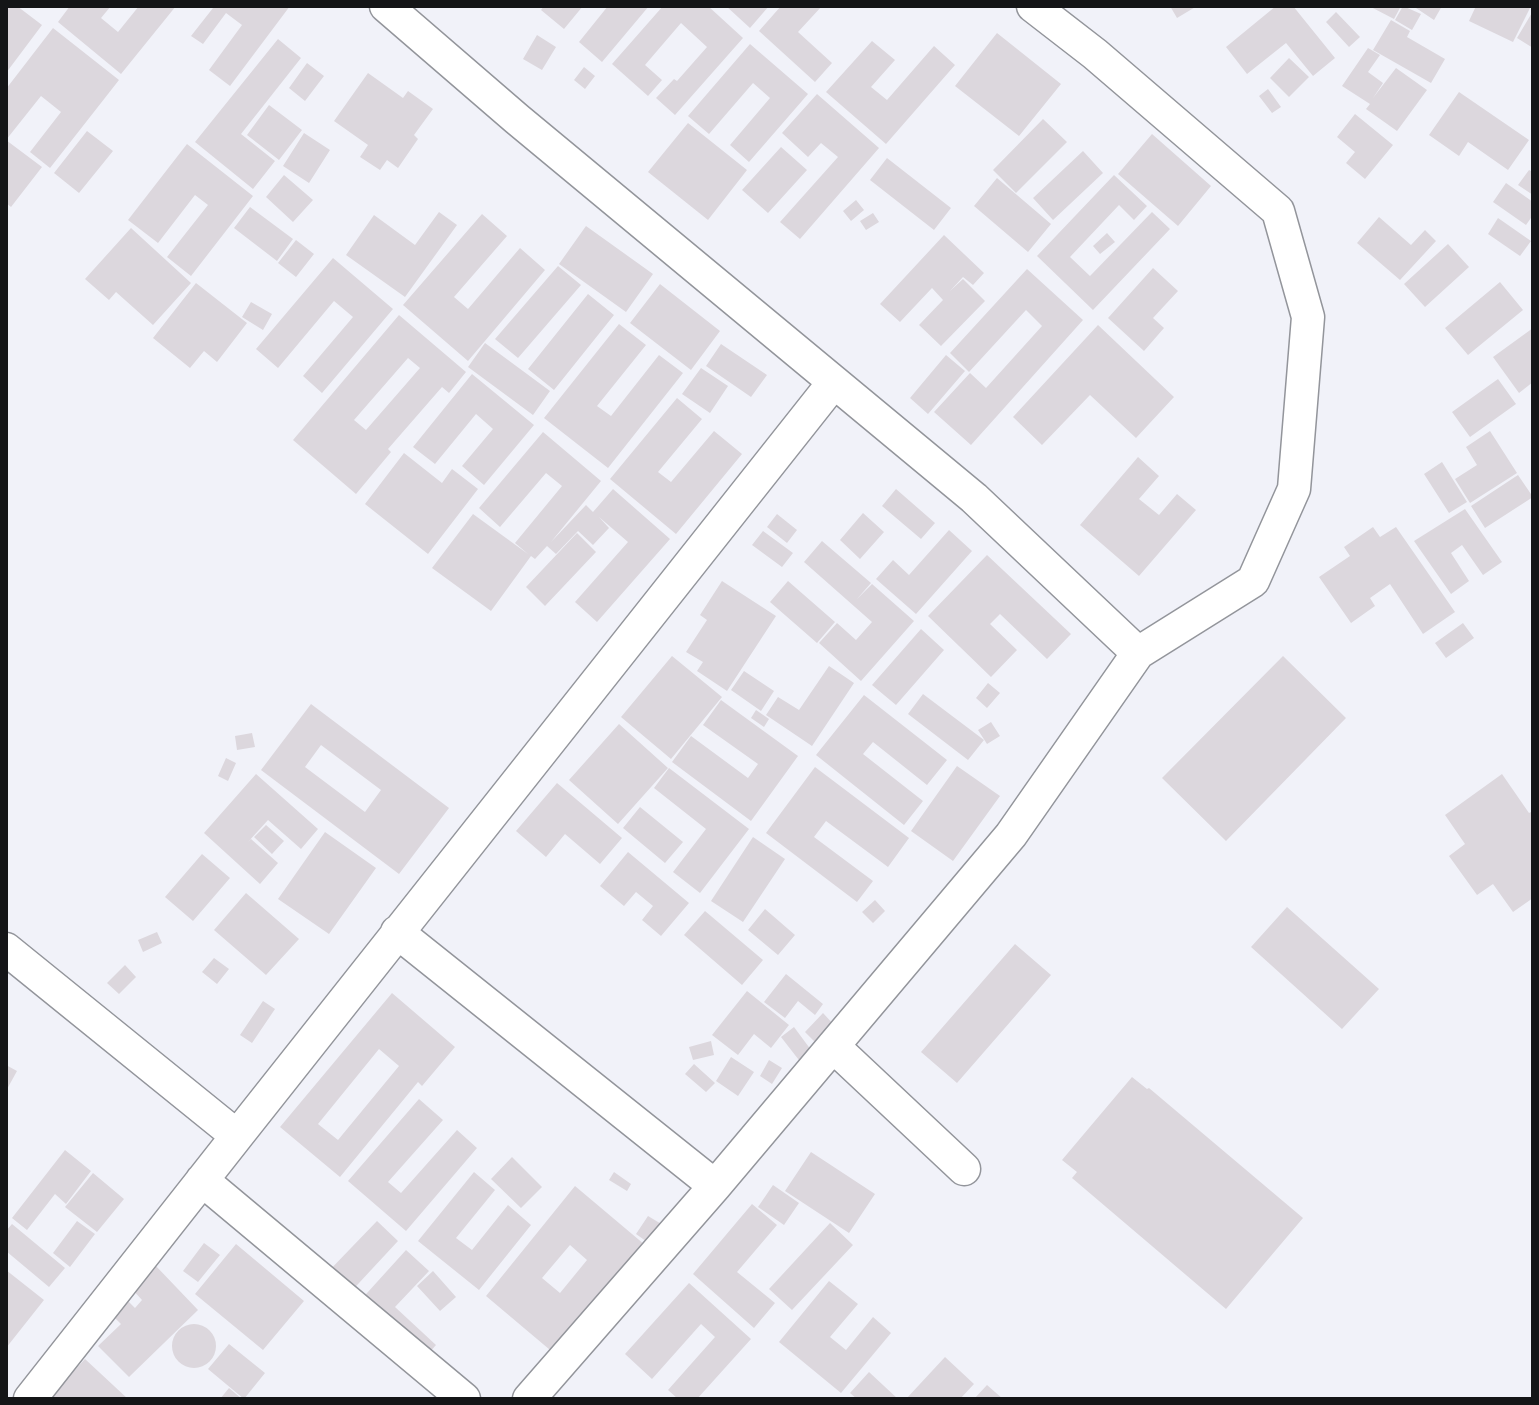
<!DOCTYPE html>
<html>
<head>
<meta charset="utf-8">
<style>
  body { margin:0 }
  #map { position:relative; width:1539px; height:1405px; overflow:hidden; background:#f1f2f9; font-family:"Source Sans 3",sans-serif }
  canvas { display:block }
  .frame { position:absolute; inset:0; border:8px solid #141517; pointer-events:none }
</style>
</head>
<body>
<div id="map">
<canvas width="1539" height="1405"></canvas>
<div class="frame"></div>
</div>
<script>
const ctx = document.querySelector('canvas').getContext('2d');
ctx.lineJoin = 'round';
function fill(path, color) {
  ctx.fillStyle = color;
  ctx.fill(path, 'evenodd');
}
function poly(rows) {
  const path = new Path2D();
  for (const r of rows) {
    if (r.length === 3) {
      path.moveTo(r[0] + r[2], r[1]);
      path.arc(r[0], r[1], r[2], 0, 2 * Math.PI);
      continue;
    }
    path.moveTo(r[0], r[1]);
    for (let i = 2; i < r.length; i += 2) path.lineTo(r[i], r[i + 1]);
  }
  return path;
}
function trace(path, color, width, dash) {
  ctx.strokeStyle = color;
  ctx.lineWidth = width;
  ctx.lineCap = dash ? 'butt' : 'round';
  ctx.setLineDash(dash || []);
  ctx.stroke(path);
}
fill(poly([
  [6,6,17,6,42,25,6,73],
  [70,6,111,6,101,18,118,32,139,6,176,6,121,74,58,22],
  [210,6,290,6,230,86,209,70,242,25,226,13,203,44,191,36,213,8],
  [544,6,583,6,564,29,541,10],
  [608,6,649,6,602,62,579,42],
  [663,6,708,6,743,38,675,115,656,98,674,79,677,81,707,47,681,23,645,65,662,80,648,96,612,64],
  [726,6,769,6,750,28],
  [781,6,822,6,798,32,832,63,815,82,759,31],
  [1170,6,1197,6,1177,18],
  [1276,6,1293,6,1335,58,1313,76,1286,43,1247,74,1226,47],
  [1369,6,1401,6,1394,19],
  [1403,6,1421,14,1412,30,1395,20],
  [1413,6,1442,6,1434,20],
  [1476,6,1531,6,1513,42,1469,21],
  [1533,11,1533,48,1517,38],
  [1336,12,1360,37,1349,47,1326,22],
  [1391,20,1410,31,1407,37,1445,59,1431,83,1373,50],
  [53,28,119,80,50,168,30,152,61,112,41,96,6,140,42,167,11,207,6,203,6,89],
  [997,33,1061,84,1019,136,955,86],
  [537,35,556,47,542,70,523,59],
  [278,39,301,58,241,134,275,161,253,189,195,142],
  [872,41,895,60,871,87,887,100,934,46,955,65,886,144,826,92],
  [750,44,808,94,749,162,730,145,770,98,753,83,709,134,688,116],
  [1368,48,1380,55,1368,72,1383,83,1373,98,1396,68,1427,90,1397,131,1366,109,1370,104,1342,86],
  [1289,58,1309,77,1289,97,1270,78],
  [307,63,324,76,305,101,289,88],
  [584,67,595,76,585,89,574,80],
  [368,73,403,98,408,91,433,109,414,135,418,139,398,168,387,160,380,170,360,157,368,145,334,121],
  [1268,89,1281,107,1272,113,1259,96],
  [1459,92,1529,140,1508,170,1468,142,1459,156,1429,135],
  [817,94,879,148,800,239,780,222,838,157,821,143,808,157,782,133],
  [269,105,302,130,279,160,247,135],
  [1355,114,1393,145,1365,179,1346,163,1355,152,1337,137],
  [1043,119,1067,142,1016,193,993,170],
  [688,123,747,170,708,220,648,172],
  [87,131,113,151,79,193,54,173],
  [304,133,330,150,309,183,283,166],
  [1152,134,1211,186,1178,226,1118,174],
  [187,144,253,196,191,276,167,257,208,205,195,195,158,243,128,220],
  [781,147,807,170,768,213,742,190],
  [1083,151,1103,173,1053,220,1033,198],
  [887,158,951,208,934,230,870,180],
  [1529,170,1533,172,1533,195,1518,185],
  [284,175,313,200,293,222,266,197],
  [1114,175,1147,206,1134,220,1119,205,1070,257,1090,276,1152,212,1170,229,1093,310,1037,256],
  [997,178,1051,224,1028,252,974,206],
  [1506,183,1533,202,1533,215,1526,225,1493,202],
  [856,200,864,210,851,221,843,211],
  [250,207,293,239,277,261,234,228],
  [439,212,457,225,405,297,346,255,374,215,415,245],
  [873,213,879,222,866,230,860,221],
  [482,214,507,236,454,297,468,309,520,248,545,270,468,361,403,305],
  [1379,217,1411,245,1425,230,1436,241,1400,280,1357,243],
  [1498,218,1531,241,1520,256,1488,234],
  [586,226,653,274,626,312,559,264],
  [131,228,191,283,153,325,116,292,109,300,85,279],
  [1107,233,1115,242,1100,254,1093,246],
  [944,235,984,273,973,285,963,277,950,291,963,279,985,301,941,346,919,325,943,300,932,288,900,322,880,304],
  [296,240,314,254,296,277,278,263],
  [1448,244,1469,267,1425,307,1404,284],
  [333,258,393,309,322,393,303,376,353,317,334,301,278,368,256,349],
  [558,266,581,285,518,358,495,339],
  [1153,268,1178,291,1153,318,1164,328,1144,351,1108,318],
  [1027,269,1083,320,971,445,934,412,970,373,986,388,1042,326,1026,310,969,372,950,353],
  [1500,282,1523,310,1468,355,1445,328],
  [196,283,247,323,217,362,204,351,190,368,153,338],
  [660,284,720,331,691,370,630,323],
  [588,294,614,315,554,390,528,369],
  [251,302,272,314,263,330,242,317],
  [399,315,466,372,449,393,442,387,388,449,391,452,356,494,293,440],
  [408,358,420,368,366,430,354,420],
  [619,324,646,345,597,406,611,416,659,355,683,373,608,468,544,418],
  [1098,325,1174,397,1136,438,1090,395,1042,445,1013,417],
  [1533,328,1533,382,1519,393,1493,357],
  [485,343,550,391,533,415,468,367],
  [721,344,767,375,751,397,706,366],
  [946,355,965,371,928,414,910,398],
  [701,368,728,386,710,413,682,394],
  [472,374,534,425,484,485,462,466,493,429,476,414,435,464,413,447],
  [1498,379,1516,404,1470,437,1452,412],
  [677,398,702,419,658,472,671,482,714,431,742,454,676,534,610,479],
  [1490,431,1517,473,1470,503,1455,479,1477,465,1466,447],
  [543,432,601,481,551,542,586,505,593,512,613,489,670,539,597,622,575,602,628,542,599,517,609,528,593,545,578,531,556,554,547,546,535,559,531,556,491,611,432,568,473,514,528,554,515,543,562,486,546,473,500,527,479,508],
  [404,453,442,483,452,469,478,489,428,554,365,504],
  [1138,457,1159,476,1139,499,1159,515,1177,494,1196,510,1139,576,1080,525],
  [1442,462,1467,502,1449,513,1424,474],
  [1518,475,1533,497,1485,528,1471,506],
  [896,489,935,523,921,539,882,506],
  [1465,509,1502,562,1483,575,1462,545,1451,553,1469,581,1451,594,1414,541],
  [863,513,884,532,860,559,840,540],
  [777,514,797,530,787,543,767,527],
  [1373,527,1380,537,1396,527,1455,612,1423,634,1390,584,1370,598,1375,606,1351,623,1319,577,1350,556,1344,547],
  [949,530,972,551,916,614,876,579,893,560,909,575],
  [763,531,793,553,782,567,752,545],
  [577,533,596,552,545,606,526,587],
  [822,541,871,583,857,599,872,584,914,621,861,681,819,643,837,623,856,640,872,622,804,562],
  [987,555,1071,634,1047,659,1000,614,990,624,1017,650,991,677,928,616],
  [722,581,776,616,727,691,697,671,703,662,686,652,707,620,700,615],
  [788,581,835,622,817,643,770,602],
  [1463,623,1474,638,1446,658,1435,643],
  [921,629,944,650,896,705,872,685],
  [672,656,722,697,671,759,621,717],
  [1283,656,1346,718,1226,841,1162,778],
  [829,666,854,683,812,746,766,715,778,697,799,710],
  [744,671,774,691,761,711,731,690],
  [988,683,1000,693,987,708,976,698],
  [923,694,984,740,968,760,908,714],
  [864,695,947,760,927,785,873,742,863,754,923,801,904,825,816,755],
  [721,700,798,756,751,821,672,762,691,736,748,778,758,764,703,725],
  [311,704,449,808,399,874,261,770],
  [321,745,381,790,365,812,305,767],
  [756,710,769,719,764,727,751,718],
  [991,722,1000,736,987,744,978,730],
  [619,724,668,768,618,824,569,780],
  [252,733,255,747,237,750,235,736],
  [226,758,236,763,228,781,218,776],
  [957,766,1000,796,953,861,911,831],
  [815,767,909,838,888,867,826,821,814,837,873,881,857,902,766,833],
  [669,768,749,829,700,893,673,872,706,829,654,788],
  [256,774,318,829,301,849,268,820,248,842,251,839,278,863,260,884,204,833],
  [1502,774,1529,813,1533,811,1533,898,1513,912,1493,884,1477,895,1449,856,1465,844,1445,815],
  [557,783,622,838,600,864,565,834,546,857,516,831],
  [640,807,683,842,665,863,623,828],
  [266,825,284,841,272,854,254,837],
  [325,832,376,868,329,934,278,899],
  [753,837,785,859,743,922,711,901],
  [628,852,689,903,661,936,642,920,653,906,636,892,624,906,600,886],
  [202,854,230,878,193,921,165,897],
  [246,893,299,939,266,975,214,930],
  [875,900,885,911,873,923,862,912],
  [1287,907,1379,989,1342,1029,1251,947],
  [765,909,795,935,778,955,748,930],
  [705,911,763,960,742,985,684,935],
  [157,932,162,943,143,952,138,940],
  [1015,944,1051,975,957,1083,921,1052],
  [214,958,229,969,217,984,202,972],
  [125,965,136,977,119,994,107,983],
  [786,974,823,1004,815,1015,798,1001,785,1018,764,1002],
  [747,991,789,1025,771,1048,754,1034,738,1055,712,1035],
  [392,993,455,1047,422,1086,418,1082,340,1177,280,1127],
  [379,1049,399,1066,338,1140,318,1124],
  [263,1001,275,1009,252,1043,240,1035],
  [823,1013,835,1026,817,1044,805,1032],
  [794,1027,814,1054,802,1064,781,1037],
  [711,1041,714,1055,693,1060,689,1047],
  [731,1057,754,1072,738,1096,716,1081],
  [769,1060,782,1068,772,1084,760,1076],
  [694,1064,715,1083,706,1092,685,1074],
  [6,1065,17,1071,6,1091],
  [1132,1077,1147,1089,1149,1088,1303,1218,1226,1309,1072,1178,1077,1172,1062,1160],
  [419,1099,443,1120,388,1182,401,1193,457,1130,477,1148,406,1231,348,1181],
  [65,1150,91,1171,66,1204,55,1194,27,1230,12,1218],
  [811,1152,875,1194,849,1233,785,1191],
  [512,1157,542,1187,521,1208,491,1179],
  [474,1172,495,1190,456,1238,472,1250,508,1205,531,1225,479,1290,418,1241],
  [614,1172,631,1184,627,1191,609,1180],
  [93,1173,124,1199,97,1232,65,1207],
  [773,1185,799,1203,784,1225,758,1207],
  [575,1186,651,1250,556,1355,486,1296],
  [570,1245,587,1260,560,1293,542,1278],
  [752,1204,777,1225,737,1272,775,1303,754,1328,693,1274],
  [648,1216,663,1225,650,1244,636,1234],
  [77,1221,95,1234,70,1267,53,1253],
  [377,1221,398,1241,346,1297,324,1276],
  [830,1223,853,1245,792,1310,769,1289],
  [12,1224,65,1268,49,1287,6,1251,6,1231],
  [204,1243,220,1255,198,1282,183,1271],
  [236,1244,304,1301,263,1350,195,1294],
  [406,1250,429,1271,395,1307,436,1345,421,1362,358,1303],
  [155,1265,198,1310,129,1377,98,1346,121,1324,109,1312,124,1297,135,1308,142,1300,131,1288],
  [6,1270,44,1300,6,1348],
  [433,1271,456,1297,440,1311,417,1286],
  [829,1281,858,1304,830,1337,846,1350,873,1317,891,1333,841,1393,779,1342],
  [689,1283,751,1339,697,1399,678,1399,668,1390,715,1337,701,1324,652,1379,625,1354],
  [194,1346,22],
  [229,1344,265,1373,244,1399,208,1369],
  [945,1357,974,1384,960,1399,906,1399],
  [85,1359,128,1399,48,1399],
  [869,1372,898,1399,857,1399,850,1393],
  [987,1385,1003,1399,974,1399],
  [229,1388,242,1399,220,1399]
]), '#dcd7dd');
const minor = poly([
  [386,6,517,119,974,498,1138,653],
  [397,932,715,1186],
  [6,949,237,1136,30,1399],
  [833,1046,964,1169],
  [237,1136,834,382],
  [202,1180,464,1399],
  [529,1399,715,1186,1011,835,1138,653,1253,581,1294,489,1308,317,1278,211,1095,54,1033,6]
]);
trace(minor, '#93959b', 35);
trace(minor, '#fff', 32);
</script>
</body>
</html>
